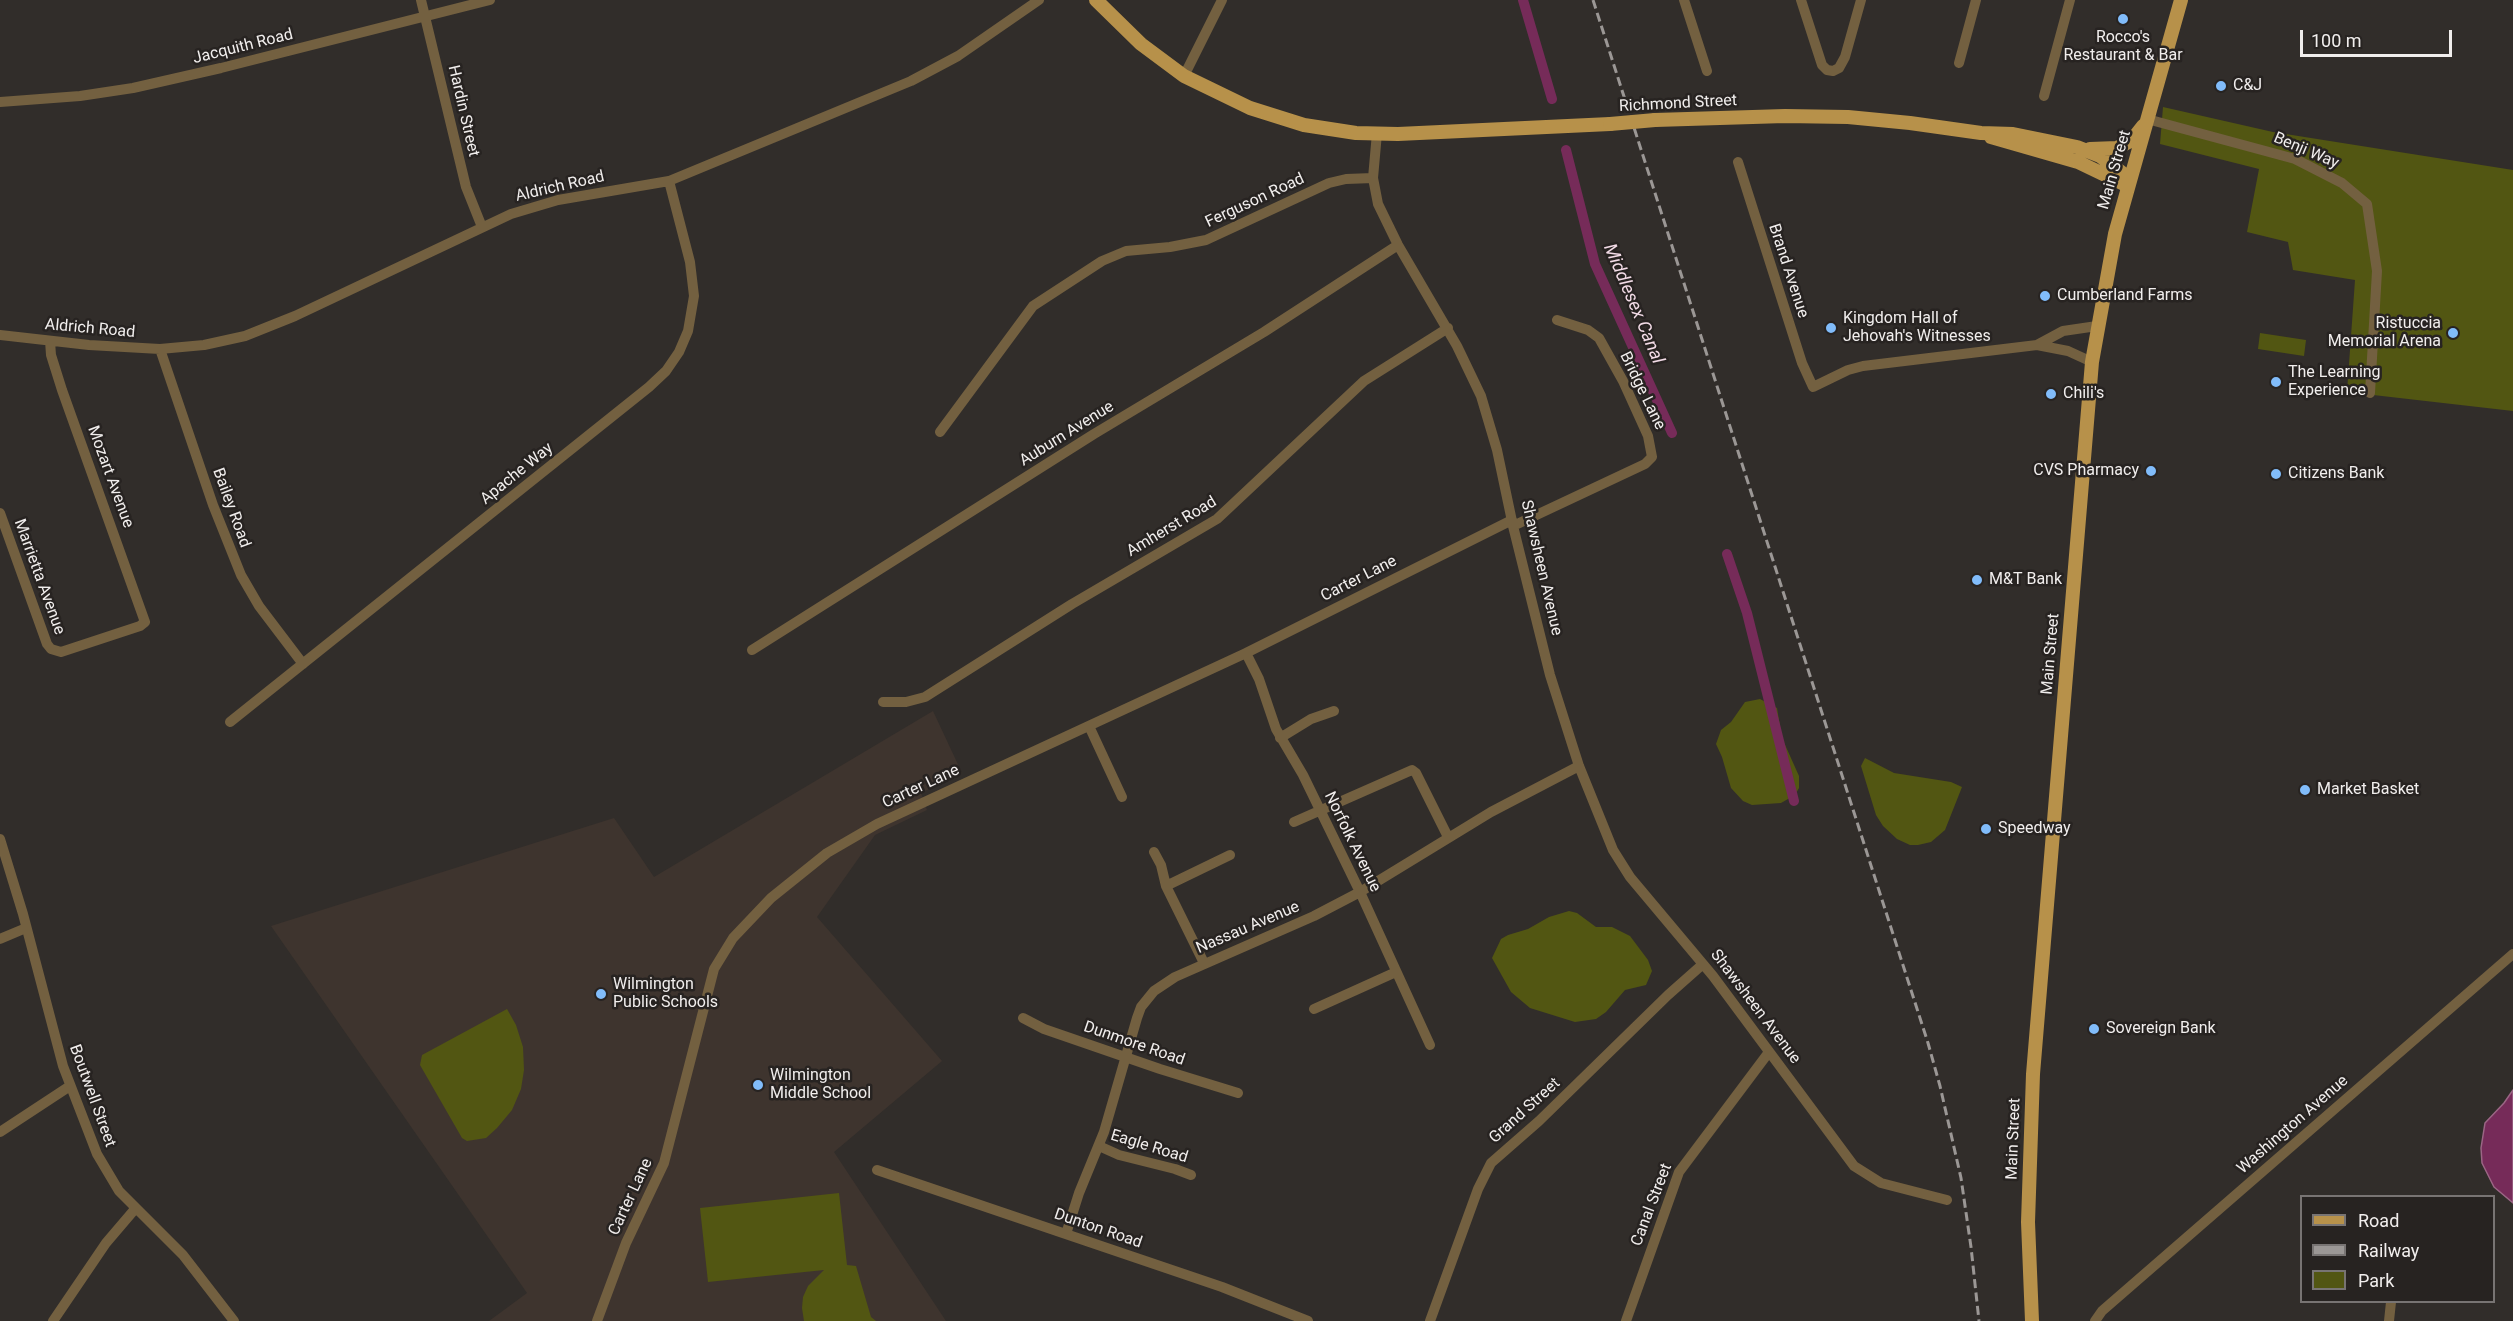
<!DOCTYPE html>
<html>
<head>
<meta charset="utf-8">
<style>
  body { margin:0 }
  #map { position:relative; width:2513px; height:1321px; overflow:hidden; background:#312d2a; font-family:Roboto,sans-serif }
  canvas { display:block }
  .legend { position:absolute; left:2300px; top:1195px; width:195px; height:108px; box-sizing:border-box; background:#272321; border:2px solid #787473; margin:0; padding:8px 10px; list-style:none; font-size:18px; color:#f1eeed }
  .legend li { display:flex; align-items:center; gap:12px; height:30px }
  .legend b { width:30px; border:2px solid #787473 }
  .scale { position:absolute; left:2300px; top:30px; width:152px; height:27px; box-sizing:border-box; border:3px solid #f1eeed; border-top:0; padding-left:8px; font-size:18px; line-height:21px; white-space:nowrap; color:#f1eeed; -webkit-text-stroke:4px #272321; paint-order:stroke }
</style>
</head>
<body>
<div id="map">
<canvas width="2513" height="1321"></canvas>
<ul class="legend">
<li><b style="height:8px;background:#b7914a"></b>Road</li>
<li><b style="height:8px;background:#9b9795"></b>Railway</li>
<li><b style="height:16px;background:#525612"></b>Park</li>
</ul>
<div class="scale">100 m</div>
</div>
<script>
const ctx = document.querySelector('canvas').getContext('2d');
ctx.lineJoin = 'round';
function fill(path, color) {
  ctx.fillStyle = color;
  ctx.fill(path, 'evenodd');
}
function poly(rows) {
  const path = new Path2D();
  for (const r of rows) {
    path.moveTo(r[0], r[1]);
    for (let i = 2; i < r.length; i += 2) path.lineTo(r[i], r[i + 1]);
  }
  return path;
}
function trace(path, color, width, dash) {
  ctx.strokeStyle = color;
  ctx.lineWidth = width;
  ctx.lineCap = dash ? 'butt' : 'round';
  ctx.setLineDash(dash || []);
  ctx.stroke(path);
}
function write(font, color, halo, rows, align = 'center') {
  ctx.font = font + ' Roboto,sans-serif';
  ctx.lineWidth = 5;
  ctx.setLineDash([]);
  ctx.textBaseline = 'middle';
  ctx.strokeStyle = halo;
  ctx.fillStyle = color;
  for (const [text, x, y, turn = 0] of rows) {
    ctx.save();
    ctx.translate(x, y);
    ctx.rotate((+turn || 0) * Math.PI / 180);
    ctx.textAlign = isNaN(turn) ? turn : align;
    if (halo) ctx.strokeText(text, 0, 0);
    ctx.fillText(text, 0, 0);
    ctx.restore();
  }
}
fill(poly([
  [933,711,962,773,921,793,927,810,875,835,817,917,942,1061,834,1152,946,1321,489,1321,527,1293,271,926,614,818,654,877]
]), '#3e342e');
fill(poly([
  [2163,107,2273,132,2513,170,2513,411,2347,392,2355,280,2293,270,2288,242,2247,232,2259,169,2160,144],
  [2260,333,2306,340,2304,356,2258,349],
  [1760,699,1777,708,1782,738,1799,776,1799,788,1795,795,1781,803,1752,805,1743,801,1731,788,1722,757,1716,744,1721,730,1731,722,1745,702],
  [1865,758,1894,773,1951,782,1962,787,1945,830,1931,842,1918,845,1910,845,1897,839,1883,826,1876,815,1861,766],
  [1569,911,1577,913,1596,927,1612,927,1630,936,1648,960,1652,971,1646,985,1625,990,1606,1012,1596,1019,1575,1022,1530,1008,1511,992,1492,958,1501,939,1508,935,1528,929,1549,917],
  [507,1009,516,1025,523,1047,524,1070,521,1089,512,1110,497,1128,486,1138,467,1141,462,1138,420,1065,422,1055],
  [839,1193,847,1265,856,1266,871,1317,876,1321,804,1321,802,1308,803,1297,808,1286,824,1270,708,1282,700,1208]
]), '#525612');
const water = poly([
  [2513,1090,2513,1203,2494,1187,2482,1163,2481,1148,2485,1123,2504,1103,2513,1090]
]);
fill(water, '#762b59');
trace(water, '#9b6685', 1.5);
trace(poly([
  [1523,0,1552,99],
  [1566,150,1595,264,1672,433],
  [1727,554,1747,613,1794,801]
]), '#762b59', 10);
trace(poly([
  [421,0,466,187,482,227],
  [1684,0,1707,71],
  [1801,0,1822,65,1827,70,1833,71,1839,68,1845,57,1861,0],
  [1959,63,1976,0],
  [1184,76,1222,0],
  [2044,96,2070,0],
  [0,102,80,96,133,88,221,68,490,0],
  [2147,119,2295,159,2342,183,2367,204,2377,271,2370,393],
  [1377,133,1373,178,1378,204,1398,245,1457,346,1481,396,1497,450,1513,526,1550,675,1579,766,1613,850,1630,877,1713,976,1854,1166,1881,1183,1947,1200],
  [1738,162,1802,363,1813,387,1848,370,1863,366,2037,345,2068,351,2092,362],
  [0,335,89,345,160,349,204,345,245,336,295,316,511,214,558,200,669,181,911,81,958,56,1039,0],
  [2037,345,2063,331,2097,326],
  [160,349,213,505,241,575,259,606,303,664],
  [940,432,1033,306,1102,261,1126,251,1170,247,1206,240,1329,183,1346,179,1373,178],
  [0,513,47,644,51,649,61,652,140,626,145,622,62,390,51,355,50,341],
  [1513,526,1645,464,1652,457,1648,436,1623,381,1599,338,1588,330,1557,320],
  [752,650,1094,434,1264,332,1398,245],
  [1246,653,1259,679,1276,729,1303,775,1360,892,1430,1045],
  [883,702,906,702,925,697,1072,604,1217,519,1364,381,1448,328],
  [230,722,649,387,666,371,679,352,688,331,694,296,690,262,669,181],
  [1089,726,1122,797],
  [1280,738,1311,719,1334,711],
  [1294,822,1412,770,1416,773,1448,837],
  [0,839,23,914,63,1066,97,1154,119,1191,183,1255,234,1321],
  [1154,852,1161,865,1166,886,1204,963],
  [1166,886,1230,855],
  [0,939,26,928],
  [1314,1009,1396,972],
  [1023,1018,1044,1029,1160,1069,1238,1093],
  [0,1132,70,1086],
  [1099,1146,1119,1155,1175,1169,1191,1175],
  [877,1170,1222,1287,1308,1321],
  [1066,1234,1079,1193,1104,1132,1137,1018,1141,1007,1154,991,1175,977,1314,916,1360,892,1491,812,1579,766],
  [53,1321,106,1243,135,1209],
  [597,1321,626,1243,664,1163,714,969,733,938,771,898,827,853,877,824,1246,653,1512,520],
  [1430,1321,1478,1189,1491,1163,1539,1121,1668,995,1703,964],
  [1626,1321,1679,1172,1769,1052],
  [2095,1321,2102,1311,2513,954],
  [2389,1321,2391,1302]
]), '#736040', 10);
trace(poly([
  [1096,0,1141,44,1184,76,1250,108,1304,125,1356,133,1398,134,1610,124],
  [1655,120,1785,116,1848,117,1910,123,1981,133,2013,134,2077,147,2100,156,2121,172,2128,186],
  [1991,137,2078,162,2128,186],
  [2090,149,2117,148,2132,140,2143,126],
  [2032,1321,2028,1222,2033,1074,2092,362,2115,234,2181,0]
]), '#b7914a', 14);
trace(poly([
  [1593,0,1928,1043,1940,1086,1961,1178,1971,1247,1979,1321]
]), '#9b9795', 3, [9, 4.5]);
trace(poly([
  [1610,124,1655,120]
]), '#b7914a', 14);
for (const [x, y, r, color] of [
  [2123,19,6,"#81bcfa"],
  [2221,86,6,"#81bcfa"],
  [2045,296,6,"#81bcfa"],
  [1831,328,6,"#81bcfa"],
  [2453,333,6,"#81bcfa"],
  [2276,382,6,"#81bcfa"],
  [2051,394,6,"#81bcfa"],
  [2151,471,6,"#81bcfa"],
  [2276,474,6,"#81bcfa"],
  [1977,580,6,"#81bcfa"],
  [2305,790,6,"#81bcfa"],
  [1986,829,6,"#81bcfa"],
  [601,994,6,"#81bcfa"],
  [2094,1029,6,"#81bcfa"],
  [758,1085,6,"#81bcfa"]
]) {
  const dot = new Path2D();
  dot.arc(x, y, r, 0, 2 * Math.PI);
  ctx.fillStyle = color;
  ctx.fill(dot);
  trace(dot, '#272321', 2);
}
write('16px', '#f1eeed', '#272321', [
  ["Rocco's",2123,38,"center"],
  ["Restaurant & Bar",2123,56,"center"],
  ["C&J",2233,86],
  ["Cumberland Farms",2057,296],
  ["Kingdom Hall of",1843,319],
  ["Jehovah's Witnesses",1843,337],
  ["Ristuccia",2441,324,"right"],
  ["Memorial Arena",2441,342,"right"],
  ["The Learning",2288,373],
  ["Experience",2288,391],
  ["Chili's",2063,394],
  ["CVS Pharmacy",2139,471,"right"],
  ["Citizens Bank",2288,474],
  ["M&T Bank",1989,580],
  ["Market Basket",2317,790],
  ["Speedway",1998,829],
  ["Wilmington",613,985],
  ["Public Schools",613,1003],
  ["Sovereign Bank",2106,1029],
  ["Wilmington",770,1076],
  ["Middle School",770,1094]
], 'left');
write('16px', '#f1eeed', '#272321', [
  ["Jacquith Road",243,47,-14],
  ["Richmond Street",1678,104,-3],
  ["Hardin Street",463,111,77],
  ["Benji Way",2306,151,23],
  ["Main Street",2115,170,-74],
  ["Aldrich Road",560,187,-13],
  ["Ferguson Road",1255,201,-25],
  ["Brand Avenue",1788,271,72],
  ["Aldrich Road",90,329,5],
  ["Bridge Lane",1642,391,64],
  ["Auburn Avenue",1067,434,-32],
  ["Apache Way",517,474,-39],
  ["Mozart Avenue",110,477,70],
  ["Bailey Road",231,508,70],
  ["Amherst Road",1172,527,-31],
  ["Shawsheen Avenue",1541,568,77],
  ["Marrietta Avenue",39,577,70],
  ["Carter Lane",1359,579,-27],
  ["Main Street",2051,654,-85],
  ["Carter Lane",921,787,-25],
  ["Norfolk Avenue",1352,842,64],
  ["Nassau Avenue",1248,928,-23],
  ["Shawsheen Avenue",1755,1007,53],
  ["Dunmore Road",1134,1044,19],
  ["Boutwell Street",92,1096,70],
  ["Grand Street",1525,1111,-42],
  ["Washington Avenue",2293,1125,-41],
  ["Main Street",2014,1139,-88],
  ["Eagle Road",1149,1147,17],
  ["Carter Lane",631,1197,-65],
  ["Canal Street",1652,1205,-69],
  ["Dunton Road",1098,1229,19]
]);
write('italic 18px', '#f3dce7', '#272321', [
  ["Middlesex Canal",1633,304,67]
]);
</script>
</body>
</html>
